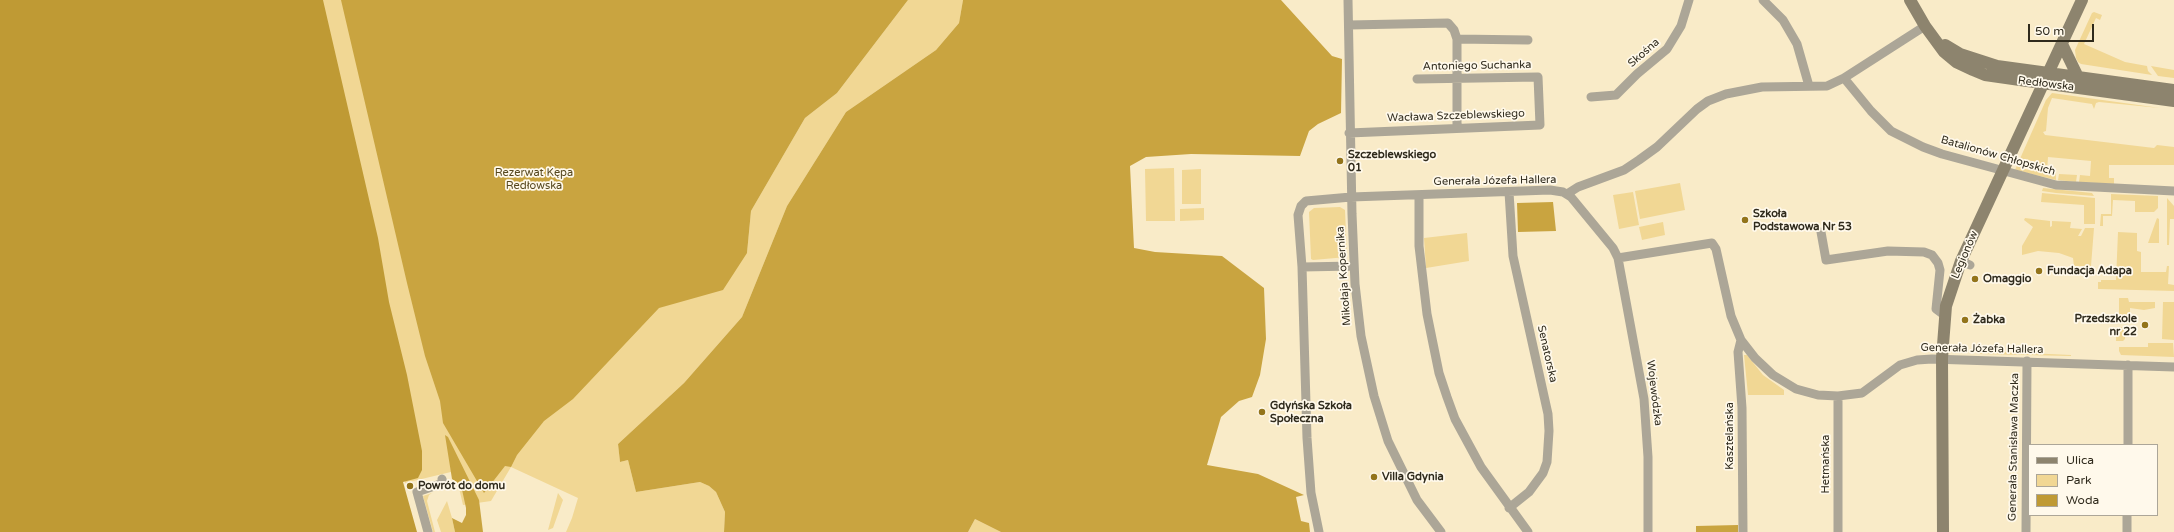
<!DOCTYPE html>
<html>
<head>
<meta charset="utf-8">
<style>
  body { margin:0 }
  #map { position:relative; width:2174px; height:532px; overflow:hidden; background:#f9ebc8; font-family:"Varela Round",sans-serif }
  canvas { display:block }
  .legend { position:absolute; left:2028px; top:444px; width:130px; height:72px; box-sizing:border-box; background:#fff9eb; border:1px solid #aca698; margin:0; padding:5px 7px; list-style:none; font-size:12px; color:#2f2a1c }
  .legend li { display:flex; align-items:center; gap:8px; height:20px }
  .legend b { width:20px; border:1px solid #aca698 }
  .scale { position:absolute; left:2028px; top:24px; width:66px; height:18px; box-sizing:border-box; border:2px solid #2f2a1c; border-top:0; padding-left:5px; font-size:12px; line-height:14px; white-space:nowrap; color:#2f2a1c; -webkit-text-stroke:3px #fff9eb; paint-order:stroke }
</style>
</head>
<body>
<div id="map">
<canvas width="2174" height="532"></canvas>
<ul class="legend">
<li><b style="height:5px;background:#8d846e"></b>Ulica</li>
<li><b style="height:11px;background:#f1d794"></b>Park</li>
<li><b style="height:11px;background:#bf9a34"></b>Woda</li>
</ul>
<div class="scale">50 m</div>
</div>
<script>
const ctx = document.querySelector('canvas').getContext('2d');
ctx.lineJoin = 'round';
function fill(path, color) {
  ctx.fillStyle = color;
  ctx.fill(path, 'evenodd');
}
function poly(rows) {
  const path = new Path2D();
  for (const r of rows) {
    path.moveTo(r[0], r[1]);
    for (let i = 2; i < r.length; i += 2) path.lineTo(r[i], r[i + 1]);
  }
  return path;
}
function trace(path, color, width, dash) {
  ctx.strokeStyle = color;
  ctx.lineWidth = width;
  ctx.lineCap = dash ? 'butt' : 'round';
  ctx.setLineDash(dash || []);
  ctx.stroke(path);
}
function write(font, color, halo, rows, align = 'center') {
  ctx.font = font + ' "Varela Round",sans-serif';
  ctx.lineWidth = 3.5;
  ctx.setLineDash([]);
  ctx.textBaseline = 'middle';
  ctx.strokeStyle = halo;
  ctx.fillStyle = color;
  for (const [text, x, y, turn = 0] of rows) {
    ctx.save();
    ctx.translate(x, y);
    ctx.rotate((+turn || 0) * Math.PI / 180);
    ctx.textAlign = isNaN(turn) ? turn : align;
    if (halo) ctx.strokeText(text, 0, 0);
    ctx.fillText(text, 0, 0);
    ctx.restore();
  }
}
fill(poly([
  [306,0,904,0,849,56,721,228,747,253,751,211,805,118,837,93,908,0,963,0,959,23,936,50,846,112,787,206,742,317,684,383,618,444,620,462,628,460,636,492,700,482,709,486,716,492,725,512,724,532,566,532,572,518,578,498,511,467,491,501,463,505,455,471,405,483,398,402],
  [2094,12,2102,15,2100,20,2096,18,2084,44,2125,62,2147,66,2148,71,2152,75,2081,64,2078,62,2076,58,2075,50,2092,13],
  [2151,66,2174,70,2174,78,2158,76],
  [2052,93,2160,108,2099,102,2096,103,2094,109,2092,104,2052,98,2048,108,2046,131,2043,132,2045,135,2154,148,2157,145,2174,147,2174,165,2109,165,2109,178,2114,178,2114,184,2079,182,2080,175,2090,176,2091,161,2048,157,2047,172,2056,173,2056,180,2015,170,2046,100],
  [2024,159,2036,162,2033,171,2021,168],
  [1174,168,1175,221,1146,221,1145,169],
  [1201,169,1201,204,1182,204,1182,170],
  [2059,174,2077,175,2076,182,2058,180],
  [1680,183,1685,210,1640,219,1635,191],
  [2043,188,2092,193,2094,196,2056,193,2042,191],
  [1633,192,1639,225,1619,229,1613,195],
  [2042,193,2095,198,2095,224,2084,224,2084,205,2041,202],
  [2111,194,2158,196,2158,208,2154,212,2135,212,2135,201,2113,200,2112,216,2103,216,2103,226,2100,226,2101,214,2111,214],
  [2167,198,2174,206,2174,219,2170,219,2169,245,2167,245],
  [1340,207,1345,210,1347,257,1313,260,1311,259,1309,212,1314,208],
  [1204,208,1204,220,1180,221,1180,209],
  [2025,218,2050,221,2050,227,2052,226,2052,221,2071,222,2070,228,2082,229,2078,236,2081,236,2085,228,2094,228,2091,266,2074,266,2073,258,2059,253,2038,251,2022,255,2022,246,2033,227,2024,220],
  [2157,218,2159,219,2159,243,2148,243],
  [1663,222,1665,235,1642,240,1639,227],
  [2118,232,2137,233,2137,251,2141,252,2141,272,2166,272,2167,266,2169,266,2168,284,2174,285,2174,291,2098,289,2098,282,2101,282,2101,280,2116,280],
  [1467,233,1469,261,1426,268,1424,238],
  [2119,298,2128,298,2129,302,2155,302,2155,308,2144,310,2130,308,2130,316,2119,317],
  [2163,302,2174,302,2174,340,2162,339],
  [2116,327,2125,327,2125,339,2123,341,2116,341],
  [2148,343,2173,343,2174,357,2121,355,2119,351,2119,347,2148,347],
  [1981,351,2071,355,2071,356,1980,354],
  [1744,355,1747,355,1763,375,1784,390,1784,395,1748,395],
  [432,493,429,495,427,501,435,532,433,532,423,496],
  [558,493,563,500,553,528,548,530],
  [447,501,452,518,455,532,441,532,437,520],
  [975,519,1001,532,968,532]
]), '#f1d794');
fill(poly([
  [341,0,908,0,837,93,805,118,751,211,747,253,723,290,659,308,573,399,544,421,517,455,511,467,505,466,484,493,443,423,440,401,425,356,407,283],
  [963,0,1281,0,1332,56,1342,59,1341,113,1318,124,1309,131,1300,156,1191,154,1146,157,1130,166,1134,248,1155,252,1222,256,1264,288,1266,339,1260,375,1252,397,1239,401,1221,417,1207,465,1258,474,1304,495,1296,497,1301,521,1309,523,1310,532,1001,532,975,519,968,532,724,532,725,512,716,492,709,486,700,482,636,492,628,460,620,462,618,444,684,383,742,317,787,206,846,112,936,50,959,23],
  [1553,202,1556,231,1518,232,1517,203],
  [445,435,448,437,479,500,483,532,455,532,452,518,462,523,466,515,466,508,461,485,452,479],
  [1738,525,1738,532,1696,532,1696,526]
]), '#c9a440');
fill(poly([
  [0,0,323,0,378,238,389,302,407,375,422,451,422,470,418,478,403,482,417,532,0,532]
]), '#bf9a34');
trace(poly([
  [1348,0,1352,214,1355,284,1361,336,1374,396,1388,441,1417,500,1441,532],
  [1763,0,1783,20,1797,44,1809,86],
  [1349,25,1448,23,1454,30,1457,39,1457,127],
  [1457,39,1528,40],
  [1844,78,1871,111,1891,131,1923,147,1942,154,2056,185,2174,191],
  [1591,97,1616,95,1637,74,1667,49,1681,26,1689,0],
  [1349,133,1540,125,1538,77,1417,79],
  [1567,194,1578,187,1624,170,1639,160,1657,147,1697,109,1708,101,1726,94,1762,87,1827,86,1844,78,1925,26],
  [1419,195,1419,246,1427,314,1439,373,1447,397,1455,419,1481,467,1528,532],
  [1821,232,1826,260,1888,251,1924,252,1932,255,1938,263,1940,270,1936,309,1944,315],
  [1618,258,1712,243,1716,249,1731,316,1741,340,1755,358,1773,375,1796,389,1818,395,1838,396,1862,393,1900,365,1917,360,1932,359,2174,367],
  [1961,261,1970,265],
  [1302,267,1354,266],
  [1741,340,1738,352,1742,408,1743,532],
  [1838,396,1838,532],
  [2128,445,2128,365],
  [1509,508,1529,492,1543,473,1547,462,1549,431,1548,414,1513,256,1509,192],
  [428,532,417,492,443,483,442,479],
  [1319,532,1311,493,1307,438,1302,267,1298,215,1301,206,1306,201,1351,197,1550,190,1563,192,1571,197,1613,248,1618,258,1644,399,1648,457,1648,532],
  [2026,532,2027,361],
  [2127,532,2127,515]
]), '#aca697', 9);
trace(poly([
  [1910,0,1925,26,1944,52,1956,62,1973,70,1985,75,2020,80,2174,101],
  [2062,44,2078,77],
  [1945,45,1960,54,1997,66,2174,90],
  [1943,532,1942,358,1946,306,1961,261,2082,0]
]), '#8d846e', 12);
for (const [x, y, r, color] of [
  [1340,161,4,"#93741b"],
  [1745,220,4,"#93741b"],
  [2039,271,4,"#93741b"],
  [1975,279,4,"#93741b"],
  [1965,320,4,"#93741b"],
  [2145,325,4,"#93741b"],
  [1262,412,4,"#93741b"],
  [1374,477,4,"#93741b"],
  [410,486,4,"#93741b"]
]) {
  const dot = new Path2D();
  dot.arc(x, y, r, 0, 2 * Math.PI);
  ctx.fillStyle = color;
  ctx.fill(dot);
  trace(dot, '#fff9eb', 1.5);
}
write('11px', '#2f2a1c', '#fff9eb', [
  ["Skośna",1644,53,-41],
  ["Antoniego Suchanka",1477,66,-1],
  ["Redłowska",2046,84,7],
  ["Wacława Szczeblewskiego",1456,116,-2],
  ["Batalionów Chłopskich",1998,156,16],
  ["Generała Józefa Hallera",1495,181,-1],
  ["Legionów",1965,255,-67],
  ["Mikołaja Kopernika",1344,276,-94],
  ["Generała Józefa Hallera",1982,349,1],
  ["Senatorska",1547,354,77],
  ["Wojewódzka",1654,393,83],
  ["Kasztelańska",1730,436,-90],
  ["Generała Stanisława Maczka",2014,447,-89],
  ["Hetmańska",1826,464,-90]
]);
write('bold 11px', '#2f2a1c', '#fff9eb', [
  ["Szczeblewskiego",1348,155],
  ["01",1348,168],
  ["Szkoła",1753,214],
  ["Podstawowa Nr 53",1753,227],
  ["Fundacja Adapa",2047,271],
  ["Omaggio",1983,279],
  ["Przedszkole",2137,319,"right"],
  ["nr 22",2137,332,"right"],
  ["Żabka",1973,320],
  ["Gdyńska Szkoła",1270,406],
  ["Społeczna",1270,419],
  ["Villa Gdynia",1382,477],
  ["Powrót do domu",418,486]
], 'left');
write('11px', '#56471e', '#fff9eb', [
  ["Rezerwat Kępa",534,173],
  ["Redłowska",534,186]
]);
</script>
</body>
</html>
